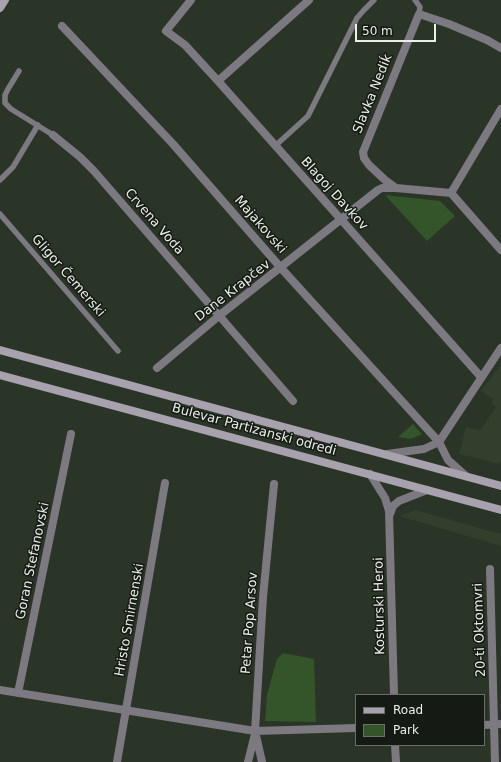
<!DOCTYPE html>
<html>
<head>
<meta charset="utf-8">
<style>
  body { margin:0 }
  #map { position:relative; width:501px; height:762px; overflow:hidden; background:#2a3427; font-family:"DejaVu Sans",sans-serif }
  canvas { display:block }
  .legend { position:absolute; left:355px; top:694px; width:130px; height:52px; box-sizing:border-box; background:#161a14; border:1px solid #6b7069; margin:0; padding:5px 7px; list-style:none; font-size:12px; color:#eaf0e8 }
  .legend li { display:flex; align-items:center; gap:8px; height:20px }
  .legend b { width:20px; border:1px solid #6b7069 }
  .scale { position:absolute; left:355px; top:24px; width:81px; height:18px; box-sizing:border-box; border:2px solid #eaf0e8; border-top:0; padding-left:5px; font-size:12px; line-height:14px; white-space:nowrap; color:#eaf0e8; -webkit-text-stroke:3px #161a14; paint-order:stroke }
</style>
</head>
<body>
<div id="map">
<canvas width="501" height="762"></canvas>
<ul class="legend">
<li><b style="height:5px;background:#a7a2ae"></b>Road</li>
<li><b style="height:11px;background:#34542a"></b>Park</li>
</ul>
<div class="scale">50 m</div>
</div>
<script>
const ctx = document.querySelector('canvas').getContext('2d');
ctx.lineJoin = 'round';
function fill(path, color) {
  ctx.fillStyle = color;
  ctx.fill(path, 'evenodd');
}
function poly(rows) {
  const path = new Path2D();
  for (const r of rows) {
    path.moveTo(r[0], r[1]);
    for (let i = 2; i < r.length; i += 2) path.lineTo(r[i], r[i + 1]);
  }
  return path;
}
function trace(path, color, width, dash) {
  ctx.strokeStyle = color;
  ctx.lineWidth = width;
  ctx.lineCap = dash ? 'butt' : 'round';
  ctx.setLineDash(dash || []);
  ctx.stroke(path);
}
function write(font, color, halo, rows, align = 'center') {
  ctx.font = font + ' "DejaVu Sans",sans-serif';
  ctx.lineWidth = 3;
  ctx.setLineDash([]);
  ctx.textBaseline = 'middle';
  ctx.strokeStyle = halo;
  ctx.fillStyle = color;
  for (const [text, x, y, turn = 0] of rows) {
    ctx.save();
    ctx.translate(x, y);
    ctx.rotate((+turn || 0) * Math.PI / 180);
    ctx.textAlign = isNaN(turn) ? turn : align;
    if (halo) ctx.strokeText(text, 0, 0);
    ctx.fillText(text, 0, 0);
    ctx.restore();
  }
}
fill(poly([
  [501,364,501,462,499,462,499,464,459,454,466,427,480,430,496,407,491,403,493,399,481,391],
  [416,510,501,534,501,546,399,516]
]), '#313f2c');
fill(poly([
  [385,195,440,201,455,216,427,241],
  [413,424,422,434,416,437,410,439,398,437],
  [283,653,314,659,316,722,265,721,267,695,271,680,277,659]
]), '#34542a');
trace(poly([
  [415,0,420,7,419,14],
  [19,71,8,89,5,95,5,103,11,109,53,135],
  [275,146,308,116,357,18,364,10,374,0],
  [0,180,13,167,38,125],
  [0,214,118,351]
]), '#7c7981', 5.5);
trace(poly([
  [191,0,166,31,185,45,218,81,481,377],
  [62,26,173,144,281,268,439,442,448,460,466,476],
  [218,81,309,0],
  [53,135,80,157,94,171,293,401],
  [396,188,385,180,369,165,364,158,363,152,419,14,449,24,487,40,501,48],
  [451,193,501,109],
  [451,193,501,250],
  [157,368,220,315,378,190,382,188,396,188,451,193],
  [387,454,424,449,439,442,501,348],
  [370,474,385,498,389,511,394,695],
  [390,514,393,506,399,501,427,490],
  [490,569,495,762],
  [0,690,255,731,356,728],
  [18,693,71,434],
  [484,725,501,724],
  [395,745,396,762],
  [117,762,165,483],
  [248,762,255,734],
  [262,762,255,731,263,597,274,484]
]), '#7c7981', 8);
trace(poly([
  [0,8,5,0],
  [0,350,501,486],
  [0,375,501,510]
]), '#a7a2ae', 8);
write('13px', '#eaf0e8', '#161a14', [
  ["Slavka Nediḱ",373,94,-68],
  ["Blagoj Davkov",334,194,48],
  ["Crvena Voda",154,222,49],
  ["Majakovski",260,225,49],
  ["Gligor Čemerski",68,276,49],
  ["Dane Krapčev",233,291,-38],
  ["Bulevar Partizanski odredi",254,430,15],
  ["Goran Stefanovski",33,561,-78],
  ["Kosturski Heroi",380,606,-91],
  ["Hristo Smirnenski",130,620,-80],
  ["Petar Pop Arsov",250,623,-86],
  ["20-ti Oktomvri",480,630,-92]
]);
</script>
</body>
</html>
